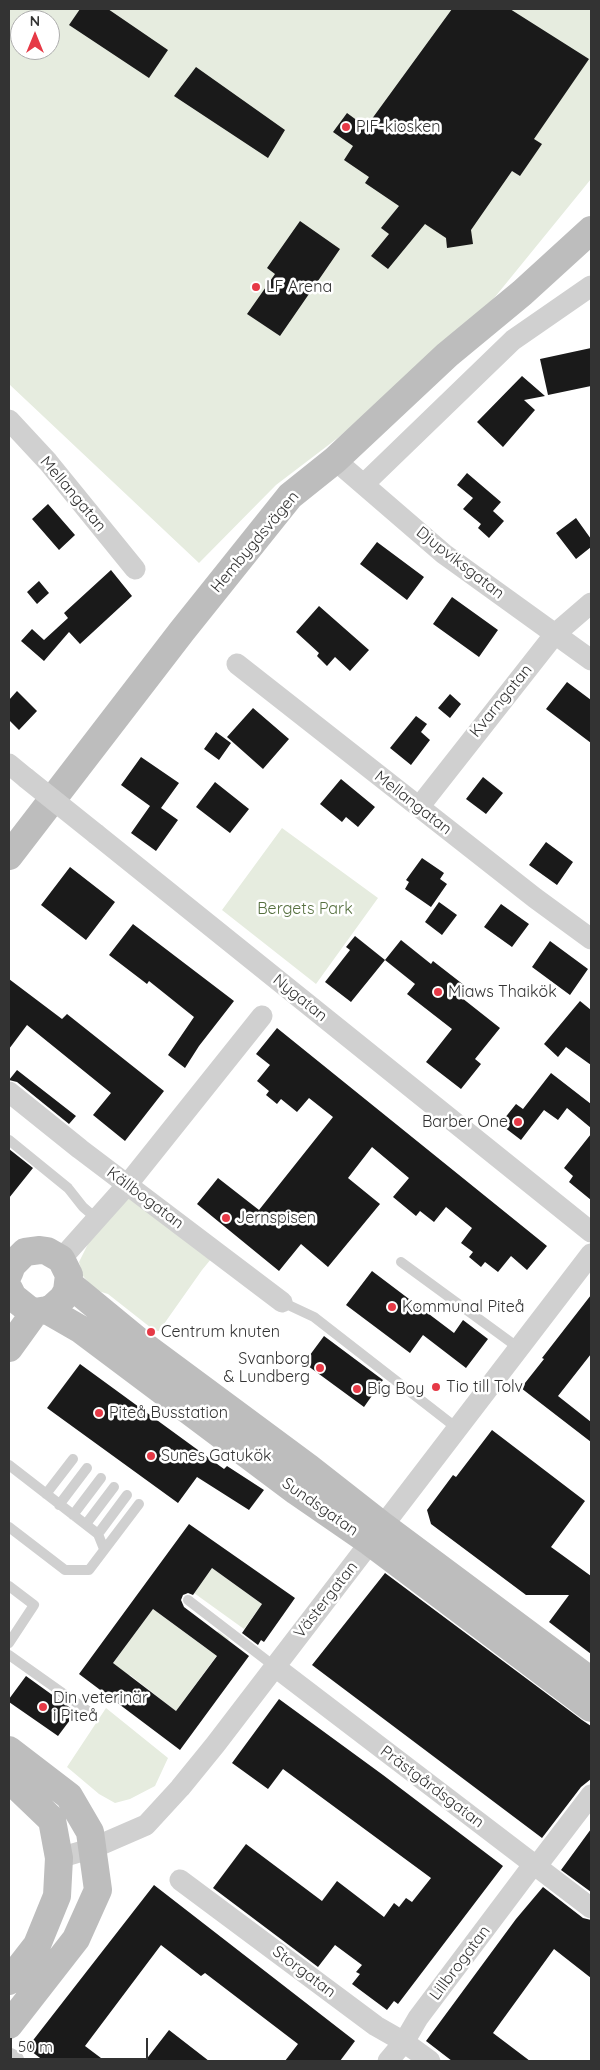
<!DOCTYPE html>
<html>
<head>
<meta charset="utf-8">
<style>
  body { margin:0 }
  #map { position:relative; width:600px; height:2070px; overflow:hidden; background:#fff; font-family:Quicksand,sans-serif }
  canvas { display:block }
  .frame { position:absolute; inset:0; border:10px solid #333; pointer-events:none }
  .north { position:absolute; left:10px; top:10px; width:50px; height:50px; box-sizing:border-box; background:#fff; border:1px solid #adadad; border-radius:50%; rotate:0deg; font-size:14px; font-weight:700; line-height:20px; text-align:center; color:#333 }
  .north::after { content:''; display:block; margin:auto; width:18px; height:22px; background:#e63946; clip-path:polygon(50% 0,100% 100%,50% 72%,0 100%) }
  .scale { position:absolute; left:10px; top:2038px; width:138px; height:22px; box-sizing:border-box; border:2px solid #333; border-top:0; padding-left:6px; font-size:15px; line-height:18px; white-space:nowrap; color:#333; -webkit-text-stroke:4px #fff; paint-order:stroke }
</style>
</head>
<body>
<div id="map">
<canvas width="600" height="2070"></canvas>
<div class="frame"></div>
<div class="north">N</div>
<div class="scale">50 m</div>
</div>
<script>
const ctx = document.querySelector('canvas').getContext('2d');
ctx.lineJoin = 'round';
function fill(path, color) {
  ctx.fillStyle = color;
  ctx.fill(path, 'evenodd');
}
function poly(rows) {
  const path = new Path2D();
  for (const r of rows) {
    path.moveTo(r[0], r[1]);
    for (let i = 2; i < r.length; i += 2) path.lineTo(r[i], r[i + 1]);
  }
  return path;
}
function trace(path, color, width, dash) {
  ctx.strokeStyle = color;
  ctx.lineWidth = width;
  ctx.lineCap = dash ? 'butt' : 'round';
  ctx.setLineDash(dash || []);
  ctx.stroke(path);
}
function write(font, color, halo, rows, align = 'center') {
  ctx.font = font + ' Quicksand,sans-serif';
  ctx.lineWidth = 5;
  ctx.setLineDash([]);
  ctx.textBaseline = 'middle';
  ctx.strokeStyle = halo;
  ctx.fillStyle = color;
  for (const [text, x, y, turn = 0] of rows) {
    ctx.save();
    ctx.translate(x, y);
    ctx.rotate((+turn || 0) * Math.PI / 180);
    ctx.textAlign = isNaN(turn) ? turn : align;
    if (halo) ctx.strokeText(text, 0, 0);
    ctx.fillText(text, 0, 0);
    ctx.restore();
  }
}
fill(poly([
  [9,9,591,9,591,179,486,308,339,437,276,485,199,563,9,384],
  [20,20,50,20,50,50,20,50],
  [282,828,378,898,316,984,222,910],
  [130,1195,216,1253,202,1270,159,1331,155,1331,108,1294,95,1290,83,1276,79,1262,90,1240],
  [212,1568,262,1604,244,1629,194,1593],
  [153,1609,206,1648,218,1631,229,1639,176,1711,130,1675,112,1699,96,1686],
  [106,1708,168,1758,155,1786,130,1799,115,1803,99,1794,67,1767]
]), '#e6ecdf');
fill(poly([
  [80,9,108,9,168,50,149,78,69,25],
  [452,9,510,9,589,59,534,139,542,144,520,176,512,171,471,230,473,244,447,248,446,238,425,224,388,269,371,256,389,234,381,228,399,206,365,183,369,177,344,160,353,146,333,132,347,113,366,127],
  [196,67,285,130,268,158,174,96],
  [300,221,340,249,280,336,247,314,275,274,267,268],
  [591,348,591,386,548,395,540,359],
  [522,376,545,396,524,400,535,410,503,447,477,422],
  [467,473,501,502,493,511,504,521,489,538,478,528,481,524,463,509,473,498,457,485],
  [48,504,75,535,59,550,32,519],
  [576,518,591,539,591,547,576,559,556,533],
  [377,542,424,577,407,600,360,564],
  [111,570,132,596,80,644,69,632,44,661,21,641,32,629,44,640,68,618,64,613],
  [39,581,49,593,37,604,27,592],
  [452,597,498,630,479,657,433,624],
  [319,606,369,650,350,671,335,657,327,666,317,656,319,653,296,632],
  [567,682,591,700,591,743,546,709],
  [17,691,37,711,19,730,9,720,9,700],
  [450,694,461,704,450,718,438,708],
  [253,708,289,739,263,769,227,737],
  [416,716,427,724,421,732,430,740,411,765,390,748],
  [216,732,231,743,219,760,204,749],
  [141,757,179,783,161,808,178,820,156,851,131,833,150,806,121,785],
  [483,777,503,793,486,814,466,799],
  [341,779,375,807,358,827,346,817,342,822,320,804],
  [215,782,249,809,230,833,196,807],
  [546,842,573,862,557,885,529,865],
  [422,858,444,873,440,879,447,884,431,907,405,889,409,882,406,880],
  [70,867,115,902,86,940,41,905],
  [439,902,457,915,442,935,425,922],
  [501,904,529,924,512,947,484,927],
  [133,924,234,1001,199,1046,185,1068,168,1055,194,1017,149,981,147,984,109,955],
  [355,936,385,960,351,1002,325,982,350,950,346,947],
  [401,940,431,964,433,961,469,989,462,998,500,1028,475,1059,481,1064,461,1089,426,1062,452,1029,407,994,415,984,385,960],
  [550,941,588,969,570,995,532,967],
  [9,979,62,1019,67,1014,164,1091,125,1141,93,1115,111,1093,27,1025,9,1049],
  [580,1001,591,1010,591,1065,566,1047,558,1057,544,1044],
  [277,1028,547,1246,527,1270,511,1256,498,1272,485,1262,481,1267,469,1257,473,1252,461,1243,472,1228,446,1207,434,1222,420,1211,416,1216,393,1197,409,1178,372,1147,348,1178,380,1204,328,1267,301,1244,279,1271,197,1204,218,1178,259,1210,333,1117,309,1098,297,1112,281,1099,277,1104,266,1095,269,1091,257,1081,270,1065,256,1054],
  [17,1070,76,1116,69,1124,17,1082,9,1080],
  [551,1073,591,1104,591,1128,567,1108,558,1120,544,1110,521,1140,500,1124,516,1104,523,1109],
  [591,1134,591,1200,569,1182,573,1176,564,1168],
  [9,1149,33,1168,9,1198],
  [372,1271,454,1333,463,1320,488,1339,466,1368,423,1335,410,1353,346,1305],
  [591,1295,591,1354,558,1396,591,1422,591,1442,521,1388,544,1359,542,1358],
  [324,1336,383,1380,364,1407,304,1363],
  [80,1364,224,1469,227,1466,264,1490,249,1510,197,1477,178,1503,47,1408],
  [492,1430,585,1501,551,1547,591,1576,591,1654,549,1622,569,1595,526,1595,431,1524,427,1510,453,1475,456,1477],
  [189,1524,295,1598,264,1642,261,1640,258,1645,242,1633,262,1604,212,1568,193,1595,188,1593,183,1595,181,1600,184,1607,249,1656,180,1750,79,1674],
  [153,1609,217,1656,176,1711,113,1663],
  [385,1573,582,1720,591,1726,591,1779,581,1787,542,1838,312,1665],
  [26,1676,76,1712,58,1736,9,1702,9,1699],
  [279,1699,383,1775,503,1866,398,2004,394,2001,387,2010,352,1984,360,1974,356,1972,362,1965,335,1945,318,1967,213,1888,246,1844,322,1901,337,1881,384,1917,394,1903,399,1907,406,1898,412,1902,431,1878,283,1769,268,1789,232,1763],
  [591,1829,591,1892,561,1870],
  [154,1885,355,2041,340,2061,285,2061,298,2044,205,1973,201,1976,161,1945,85,2046,105,2061,44,2061,27,2048],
  [543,1887,583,1918,591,1920,591,1978,554,1949,493,2033,530,2061,452,2061,426,2041,516,1919],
  [169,2030,209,2061,145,2061]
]), '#1a1a1a');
trace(poly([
  [9,1140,68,1188,83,1207,97,1219],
  [401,1262,520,1349],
  [282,1302,314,1317,458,1429],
  [9,1465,98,1534,104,1549],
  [46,1494,73,1459],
  [59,1505,87,1468],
  [73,1515,101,1478],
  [86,1524,114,1487],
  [9,1527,65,1570,89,1570,139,1504],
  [98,1534,127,1495],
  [9,1586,34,1605,9,1643],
  [188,1600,274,1666],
  [9,1655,88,1711]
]), '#d0d0d0', 10);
trace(poly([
  [9,420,48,462,135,569],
  [335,460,444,554,591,660],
  [364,484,513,340,591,286],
  [237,664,535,898,591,939],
  [9,764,26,778],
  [419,807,555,634,591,603],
  [96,834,591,1232],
  [9,1092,80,1149,282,1302],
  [61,1259,127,1185,262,1016],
  [274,1666,591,1908],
  [59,1858,93,1848,146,1825,180,1788,215,1745,591,1254],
  [536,1867,591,1795],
  [180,1880,376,2026,404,2042,430,2061],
  [9,2058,14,2061],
  [388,2061,404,2042,418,2018,533,1865]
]), '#d0d0d0', 21);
trace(poly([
  [9,856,182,631,290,496,335,460,447,355,522,293,591,230],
  [9,1273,12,1265,25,1252,40,1250,47,1251,61,1259,69,1275,67,1291,63,1298,52,1308,47,1310,35,1312,28,1309,13,1297,9,1289],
  [68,1283,147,1348,309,1468,383,1526,591,1681],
  [47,1310,80,1329,296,1491,370,1542,591,1708],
  [9,1348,35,1312],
  [9,1750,69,1796,90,1832,98,1890,76,1939,9,2025],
  [9,1779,52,1820,59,1858,57,1896,37,1945,9,1981]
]), '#bdbdbd', 28);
trace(poly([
  [26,778,96,834]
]), '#d0d0d0', 21);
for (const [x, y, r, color] of [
  [346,127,5,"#e63946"],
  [256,287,5,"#e63946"],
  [438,992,5,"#e63946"],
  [518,1122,5,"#e63946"],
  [226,1218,5,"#e63946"],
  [392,1307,5,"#e63946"],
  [151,1332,5,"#e63946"],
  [320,1368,5,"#e63946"],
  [436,1387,5,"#e63946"],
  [357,1389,5,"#e63946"],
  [99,1413,5,"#e63946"],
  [151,1456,5,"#e63946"],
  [43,1707,5,"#e63946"]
]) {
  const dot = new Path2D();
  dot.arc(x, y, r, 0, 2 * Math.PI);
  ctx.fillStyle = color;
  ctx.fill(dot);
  trace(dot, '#fff', 2);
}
write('16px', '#333', '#fff', [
  ["PIF-kiosken",356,127],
  ["LF Arena",266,287],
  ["Miaws Thaikök",448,992],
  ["Barber One",508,1122,"right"],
  ["Jernspisen",236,1218],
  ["Kommunal Piteå",402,1307],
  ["Centrum knuten",161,1332],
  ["Svanborg",310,1359,"right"],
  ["& Lundberg",310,1377,"right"],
  ["Tio till Tolv",446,1387],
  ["Big Boy",367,1389],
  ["Piteå Busstation",109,1413],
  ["Sunes Gatukök",161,1456],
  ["Din veterinär",53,1698],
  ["i Piteå",53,1716]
], 'left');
write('16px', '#333', '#fff', [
  ["Mellangatan",73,494,50],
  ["Hembygdsvägen",255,542,-50],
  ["Djupviksgatan",460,563,38],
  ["Kvarngatan",501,701,-51],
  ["Mellangatan",413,803,38],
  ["Nygatan",300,998,39],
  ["Källbogatan",145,1198,37],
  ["Sundsgatan",320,1507,35],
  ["Västergatan",326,1600,-52],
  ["Prästgårdsgatan",432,1787,37],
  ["Lillbrogatan",460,1963,-53],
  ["Storgatan",304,1972,37]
]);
write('16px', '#56703f', '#fff', [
  ["Bergets Park",305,909]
]);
</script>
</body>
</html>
